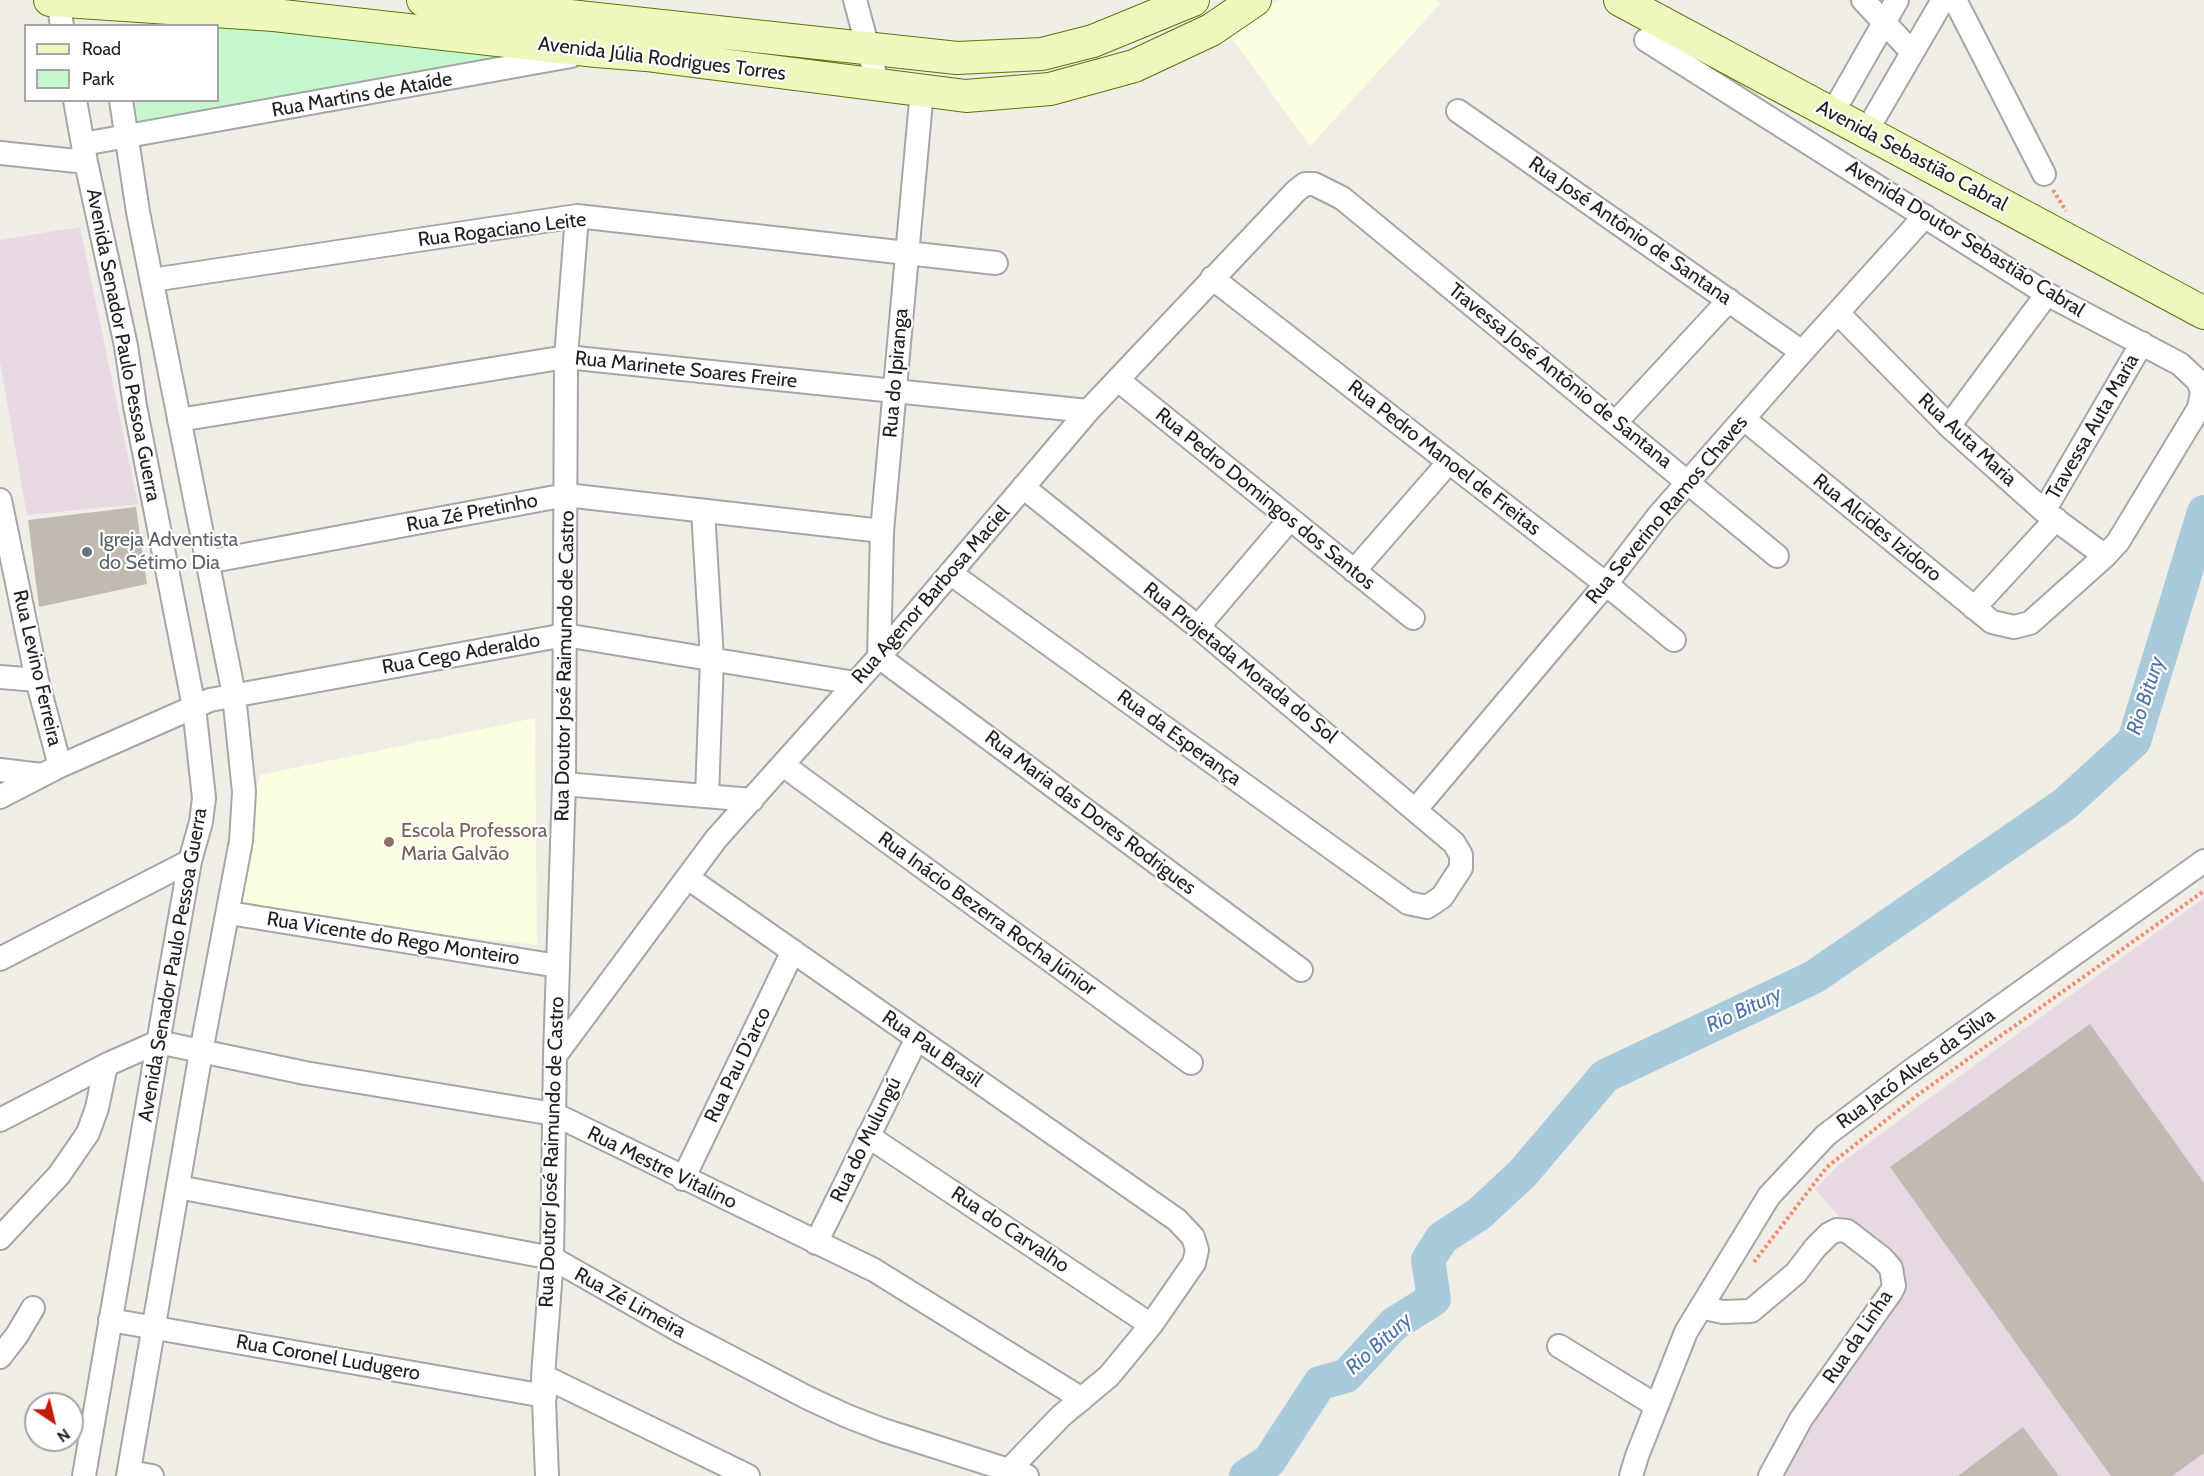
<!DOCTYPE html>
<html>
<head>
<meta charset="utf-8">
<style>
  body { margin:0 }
  #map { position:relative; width:2204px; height:1476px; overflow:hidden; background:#efede6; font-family:Cabin,sans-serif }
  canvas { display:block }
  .legend { position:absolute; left:24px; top:24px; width:195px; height:78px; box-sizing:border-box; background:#fff; border:2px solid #a5a5a5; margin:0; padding:8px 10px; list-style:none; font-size:18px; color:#1f1f1f }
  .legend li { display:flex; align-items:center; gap:12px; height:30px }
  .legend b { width:30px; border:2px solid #a5a5a5 }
  .north { position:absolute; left:24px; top:1392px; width:60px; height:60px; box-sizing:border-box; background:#fff; border:2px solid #a5a5a5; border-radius:50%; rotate:145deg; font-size:16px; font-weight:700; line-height:24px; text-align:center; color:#1f1f1f }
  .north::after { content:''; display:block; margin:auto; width:21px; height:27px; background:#c51b09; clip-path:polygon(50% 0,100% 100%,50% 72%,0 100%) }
</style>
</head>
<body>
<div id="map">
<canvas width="2204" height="1476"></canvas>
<ul class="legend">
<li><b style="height:8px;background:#eef7bc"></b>Road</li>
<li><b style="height:16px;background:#c5f7ce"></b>Park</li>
</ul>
<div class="north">N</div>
</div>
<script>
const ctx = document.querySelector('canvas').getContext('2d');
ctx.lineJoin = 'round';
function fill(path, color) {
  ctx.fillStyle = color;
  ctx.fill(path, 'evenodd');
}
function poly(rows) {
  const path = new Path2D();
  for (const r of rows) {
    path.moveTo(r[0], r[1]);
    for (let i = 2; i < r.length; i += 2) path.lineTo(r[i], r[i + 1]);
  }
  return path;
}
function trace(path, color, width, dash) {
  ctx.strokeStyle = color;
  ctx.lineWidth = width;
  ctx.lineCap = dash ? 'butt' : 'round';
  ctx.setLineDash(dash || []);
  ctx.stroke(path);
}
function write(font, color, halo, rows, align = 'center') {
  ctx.font = font + ' Cabin,sans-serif';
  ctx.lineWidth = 4.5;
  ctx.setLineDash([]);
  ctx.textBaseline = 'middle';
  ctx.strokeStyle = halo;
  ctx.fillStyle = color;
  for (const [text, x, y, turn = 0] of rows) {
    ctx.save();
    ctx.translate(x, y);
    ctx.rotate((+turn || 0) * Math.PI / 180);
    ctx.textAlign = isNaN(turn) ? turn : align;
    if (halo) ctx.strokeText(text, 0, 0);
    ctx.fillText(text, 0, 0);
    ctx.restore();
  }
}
fill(poly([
  [80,227,138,504,27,515,0,362,0,240],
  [2204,898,2204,1476,1780,1476,1901,1287,1815,1189,1841,1163]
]), '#e8d8e3');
fill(poly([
  [1278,0,1438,0,1440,4,1310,146,1228,33],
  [535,718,537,945,225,910,260,775]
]), '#fbfee0');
fill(poly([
  [218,26,539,51,140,129,135,101,218,100]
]), '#c5f7ce');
trace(poly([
  [1246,1476,1269,1461,1320,1383,1346,1376,1394,1324,1434,1299,1428,1260,1442,1238,1479,1214,1523,1173,1605,1076,1814,977,2065,804,2134,741,2204,512]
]), '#a8cadb', 34);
fill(poly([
  [136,507,147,584,39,607,28,520],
  [2090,1024,2204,1183,2204,1453,2172,1476,2111,1476,1890,1167],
  [2023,1427,2059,1476,1958,1476]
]), '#c0bab2');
const street = poly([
  [58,0,62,26],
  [855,0,878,85],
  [1863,0,1912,52],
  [1955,0,2044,174],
  [1646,40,2047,294,2180,364,2198,381,2202,392,2199,408,2118,542,2105,556,2030,623,2014,627,1992,622,1744,419],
  [922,90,882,531,879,657,1301,970],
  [75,100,86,162,126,346,135,406,194,707,204,798,201,822,190,861,166,997,84,1476],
  [121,100,138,212,234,695,244,792,241,841,201,1052,128,1476],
  [1458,111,1802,352],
  [1832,114,1897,0],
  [1866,132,1943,0],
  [83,144,571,56],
  [0,153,86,162],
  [1212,278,1606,584,1674,640],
  [152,280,577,216,996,263],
  [1838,313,1949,426,2044,511,2105,556],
  [1118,380,1413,618],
  [179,420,566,357,1088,411],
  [1616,422,1729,300],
  [1949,426,2047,294],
  [0,500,37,680,60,766],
  [703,511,712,659,707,796],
  [2044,511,2142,343],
  [207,562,566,495,882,531],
  [1354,571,1449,462],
  [950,573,1408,903,1427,907,1442,897,1461,868,1461,855,1454,843,1198,627,1023,487],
  [1974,608,2056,519],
  [1198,627,1290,519],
  [0,677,37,680],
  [783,765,1191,1063],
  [0,770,42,775],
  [564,784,752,800],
  [0,797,60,766,210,700,565,635,855,683],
  [1416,809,1606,584,1659,515,1802,352,1925,216],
  [688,878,1177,1220,1193,1237,1197,1250,1194,1263,1151,1325,1109,1376,1061,1416,1009,1470],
  [229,913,558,966],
  [0,959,190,861],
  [555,1056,716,839,879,657,1088,411,1296,191,1305,184,1314,184,1342,198,1777,556],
  [0,1120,106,1065,158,1042,305,1073,554,1114,874,1270,1082,1399],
  [868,1136,1151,1325],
  [683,1179,793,951],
  [178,1187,552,1258,680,1331,808,1398,847,1416,883,1430,1027,1476],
  [0,1238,59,1175,88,1133,97,1108,106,1065],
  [816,1243,917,1038],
  [1709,1309,1723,1312,1751,1311,1796,1273,1815,1248,1829,1234,1837,1230,1847,1231,1882,1258,1891,1268,1894,1286,1891,1292,1801,1419,1770,1476],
  [110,1320,545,1396],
  [1559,1346,1657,1406],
  [0,1357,17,1335,33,1308],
  [543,1376,748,1476],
  [129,1472,152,1476],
  [547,1476,543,1376,552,1258,555,1056,564,784,566,357,577,216],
  [1631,1476,1637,1456,1686,1332,1769,1196,1826,1135,1908,1073,2204,861]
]);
const secondary = poly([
  [50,0,274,15,596,51,646,55,966,96,1050,89,1134,66,1211,30,1255,0],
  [423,0,957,58,1042,54,1093,41,1193,0],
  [1620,0,2204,313]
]);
trace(street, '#a6a6a6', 26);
trace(secondary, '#5d730a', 34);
trace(poly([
  [2053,190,2066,211],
  [1754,1262,1827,1167,1919,1094,2204,891]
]), '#f48c72', 4, [3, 3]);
trace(street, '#fff', 22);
trace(secondary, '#eef7bc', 32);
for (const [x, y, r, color] of [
  [87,552,6,"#6b7280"],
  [389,842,6,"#8d6e63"]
]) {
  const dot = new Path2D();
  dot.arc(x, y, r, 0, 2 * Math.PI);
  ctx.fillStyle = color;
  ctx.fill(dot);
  trace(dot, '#fff', 2);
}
write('20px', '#1f1f1f', '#fff', [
  ["Avenida Júlia Rodrigues Torres",662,59,7],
  ["Rua Martins de Ataíde",362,95,-10],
  ["Avenida Sebastião Cabral",1912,156,28],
  ["Rua Rogaciano Leite",502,230,-7],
  ["Rua José Antônio de Santana",1630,231,35],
  ["Avenida Doutor Sebastião Cabral",1965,239,32],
  ["Avenida Senador Paulo Pessoa Guerra",123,345,79],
  ["Rua Marinete Soares Freire",686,370,6],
  ["Rua do Ipiranga",896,373,-85],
  ["Travessa José Antônio de Santana",1560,376,39],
  ["Travessa Auta Maria",2093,427,-60],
  ["Rua Auta Maria",1967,440,43],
  ["Rua Pedro Manoel de Freitas",1444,458,38],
  ["Rua Pedro Domingos dos Santos",1265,499,39],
  ["Rua Severino Ramos Chaves",1667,510,-50],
  ["Rua Zé Pretinho",472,513,-11],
  ["Rua Alcides Izidoro",1877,528,39],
  ["Rua Agenor Barbosa Maciel",931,595,-49],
  ["Rua Cego Aderaldo",461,654,-10],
  ["Rua Projetada Morada do Sol",1240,663,39],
  ["Rua Doutor José Raimundo de Castro",565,666,-89],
  ["Rua Levino Ferreira",37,668,77],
  ["Rua da Esperança",1179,738,36],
  ["Rua Maria das Dores Rodrigues",1090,813,37],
  ["Rua Inácio Bezerra Rocha Júnior",987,914,36],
  ["Rua Vicente do Rego Monteiro",393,939,9],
  ["Avenida Senador Paulo Pessoa Guerra",173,965,-80],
  ["Rua Pau Brasil",932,1049,35],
  ["Rua Pau D'arco",738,1065,-64],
  ["Rua Jacó Alves da Silva",1916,1069,-36],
  ["Rua do Mulungú",866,1140,-64],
  ["Rua Doutor José Raimundo de Castro",552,1152,-88],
  ["Rua Mestre Vitalino",662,1168,26],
  ["Rua do Carvalho",1010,1230,34],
  ["Rua Zé Limeira",630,1303,29],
  ["Rua da Linha",1858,1337,-56],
  ["Rua Coronel Ludugero",328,1358,10]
]);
write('20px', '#5b616d', '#fff', [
  ["Igreja Adventista",99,540],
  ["do Sétimo Dia",99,563]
], 'left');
write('20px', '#785e54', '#fff', [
  ["Escola Professora",401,831],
  ["Maria Galvão",401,854]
], 'left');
write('italic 21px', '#4f74ab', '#fff', [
  ["Rio Bitury",2146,696,-72],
  ["Rio Bitury",1744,1010,-25],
  ["Rio Bitury",1379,1344,-42]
]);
</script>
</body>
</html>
